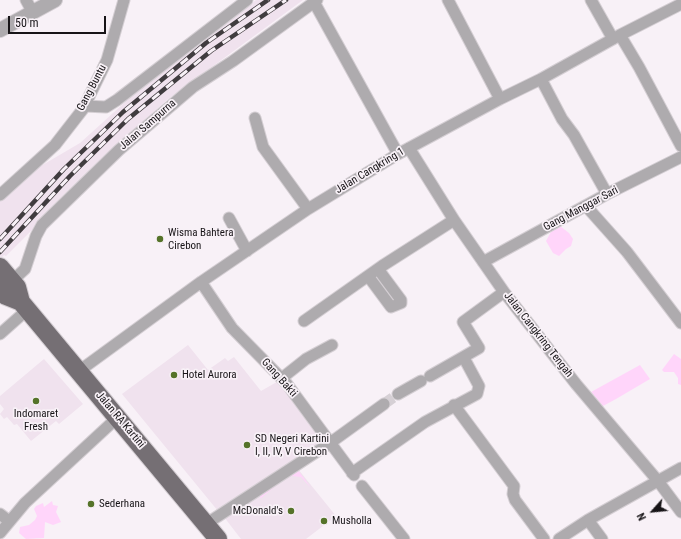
<!DOCTYPE html>
<html>
<head>
<meta charset="utf-8">
<style>
  body { margin:0 }
  #map { position:relative; width:681px; height:539px; overflow:hidden; background:#f8f1f7; font-family:"Roboto Condensed",sans-serif }
  canvas { display:block }
  .north { position:absolute; left:633px; top:491px; width:40px; height:40px; -webkit-text-stroke:3px #f8f1f7; paint-order:stroke; rotate:243deg; font-size:11px; font-weight:700; line-height:16px; text-align:center; color:#171417 }
  .north::after { content:''; display:block; margin:auto; width:14px; height:18px; background:#171417; clip-path:polygon(50% 0,100% 100%,50% 72%,0 100%) }
  .scale { position:absolute; left:8px; top:16px; width:98px; height:18px; box-sizing:border-box; border:2px solid #171417; border-top:0; padding-left:5px; font-size:12px; line-height:14px; white-space:nowrap; color:#171417; -webkit-text-stroke:3px #f8f1f7; paint-order:stroke }
</style>
</head>
<body>
<div id="map">
<canvas width="681" height="539"></canvas>
<div class="north">N</div>
<div class="scale">50 m</div>
</div>
<script>
const ctx = document.querySelector('canvas').getContext('2d');
ctx.lineJoin = 'round';
function fill(path, color) {
  ctx.fillStyle = color;
  ctx.fill(path, 'evenodd');
}
function poly(rows) {
  const path = new Path2D();
  for (const r of rows) {
    path.moveTo(r[0], r[1]);
    for (let i = 2; i < r.length; i += 2) path.lineTo(r[i], r[i + 1]);
  }
  return path;
}
function trace(path, color, width, dash) {
  ctx.strokeStyle = color;
  ctx.lineWidth = width;
  ctx.lineCap = dash ? 'butt' : 'round';
  ctx.setLineDash(dash || []);
  ctx.stroke(path);
}
function write(font, color, halo, rows, align = 'center') {
  ctx.font = font + ' "Roboto Condensed",sans-serif';
  ctx.lineWidth = 3.5;
  ctx.setLineDash([]);
  ctx.textBaseline = 'middle';
  ctx.strokeStyle = halo;
  ctx.fillStyle = color;
  for (const [text, x, y, turn = 0] of rows) {
    ctx.save();
    ctx.translate(x, y);
    ctx.rotate((+turn || 0) * Math.PI / 180);
    ctx.textAlign = isNaN(turn) ? turn : align;
    if (halo) ctx.strokeText(text, 0, 0);
    ctx.fillText(text, 0, 0);
    ctx.restore();
  }
}
fill(poly([
  [256,0,303,0,167,100,112,150,6,256,4,255,0,260,0,197,34,170,80,143,155,75],
  [188,345,208,370,225,358,228,361,234,357,261,391,282,379,327,441,218,511,122,394],
  [44,359,83,404,59,424,56,421,31,441,17,424,14,425,7,417,4,419,0,414,4,409,0,404,0,396],
  [298,469,336,516,306,539,241,539,224,517]
]), '#f0e2ee');
fill(poly([
  [560,226,569,233,573,239,571,246,566,249,559,256,553,253,546,241,553,228],
  [674,354,681,359,681,385,678,384,678,378,674,372,664,372,662,370],
  [640,365,650,379,616,399,603,406,591,392],
  [298,470,311,488,301,477,292,476,283,480,261,498,259,496],
  [52,501,53,505,58,506,56,512,61,522,53,525,45,522,44,538,26,539,19,533,20,527,29,525,35,520,37,516,34,509,36,506,43,503,44,507]
]), '#ffd5fa');
trace(poly([
  [384,404,398,394]
]), '#d6d0d5', 11, [11, 5.5]);
const minor = poly([
  [26,0,32,11],
  [448,0,500,99],
  [591,0,613,39],
  [314,2,398,154],
  [620,35,639,67,681,146],
  [541,79,562,119,574,135,607,194],
  [85,106,106,107,117,100,247,0],
  [255,118,263,147,308,209],
  [409,148,454,220,504,292,576,384,658,481,681,512],
  [0,195,55,145,83,109,107,60,124,0],
  [586,206,627,252,681,323],
  [229,218,247,251],
  [483,262,607,194,681,157],
  [368,276,391,307,401,303,401,300,378,269],
  [12,281,25,269,36,236,42,225,119,150,193,87,233,61,317,0],
  [201,282,232,328,287,384,354,475],
  [304,321,382,266,454,220],
  [0,334,27,310],
  [79,371,201,282,308,209,398,154,500,99,541,79,620,35,681,4],
  [430,376,479,348,463,322,504,292],
  [282,378,306,359,332,345],
  [398,394,421,381],
  [454,405,514,486,513,494,515,500,544,539],
  [352,473,425,422,477,394,479,386,464,358],
  [362,486,404,539],
  [0,514,9,521],
  [588,520,602,539],
  [206,524,330,443,384,404],
  [0,533,25,503,118,417],
  [559,539,588,520,681,468]
]);
const tertiary = poly([
  [0,30,55,0]
]);
const primary = poly([
  [0,267,17,287,21,302,218,539],
  [0,290,6,296,21,302]
]);
trace(minor, '#d4ced3', 13);
trace(tertiary, '#d4ced3', 16);
trace(primary, '#d4ced3', 20);
trace(minor, '#aeabae', 11);
trace(tertiary, '#aeabae', 14);
trace(primary, '#756f74', 18);
const rail = poly([
  [0,239,64,169,123,112,206,43,268,0],
  [0,252,70,176,128,119,211,51,286,0]
]);
trace(rail, '#403c3f', 4.5);
trace(rail, '#f8f1f7', 3, [9]);
for (const [x, y, r, color] of [
  [160,239,4,"#557329"],
  [174,375,4,"#557329"],
  [36,401,4,"#557329"],
  [247,445,4,"#557329"],
  [91,504,4,"#557329"],
  [291,511,4,"#557329"],
  [324,521,4,"#557329"]
]) {
  const dot = new Path2D();
  dot.arc(x, y, r, 0, 2 * Math.PI);
  ctx.fillStyle = color;
  ctx.fill(dot);
  trace(dot, '#f8f1f7', 1.5);
}
write('11px', '#171417', '#f8f1f7', [
  ["Gang Buntu",92,88,-62],
  ["Jalan Sampurna",148,125,-41],
  ["Jalan Cangkring 1",370,171,-31],
  ["Gang Manggar Sari",581,209,-28],
  ["Jalan Cangkring Tengah",538,335,52],
  ["Gang Bakti",279,378,48],
  ["Jalan RA Kartini",120,420,50]
]);
write('11px', '#171417', '#f8f1f7', [
  ["Wisma Bahtera",168,233],
  ["Cirebon",168,246],
  ["Hotel Aurora",182,375],
  ["Indomaret",36,414,"center"],
  ["Fresh",36,427,"center"],
  ["SD Negeri Kartini",255,439],
  ["I, II, IV, V Cirebon",255,452],
  ["Sederhana",99,504],
  ["McDonald's",283,511,"right"],
  ["Musholla",332,521]
], 'left');
</script>
</body>
</html>
